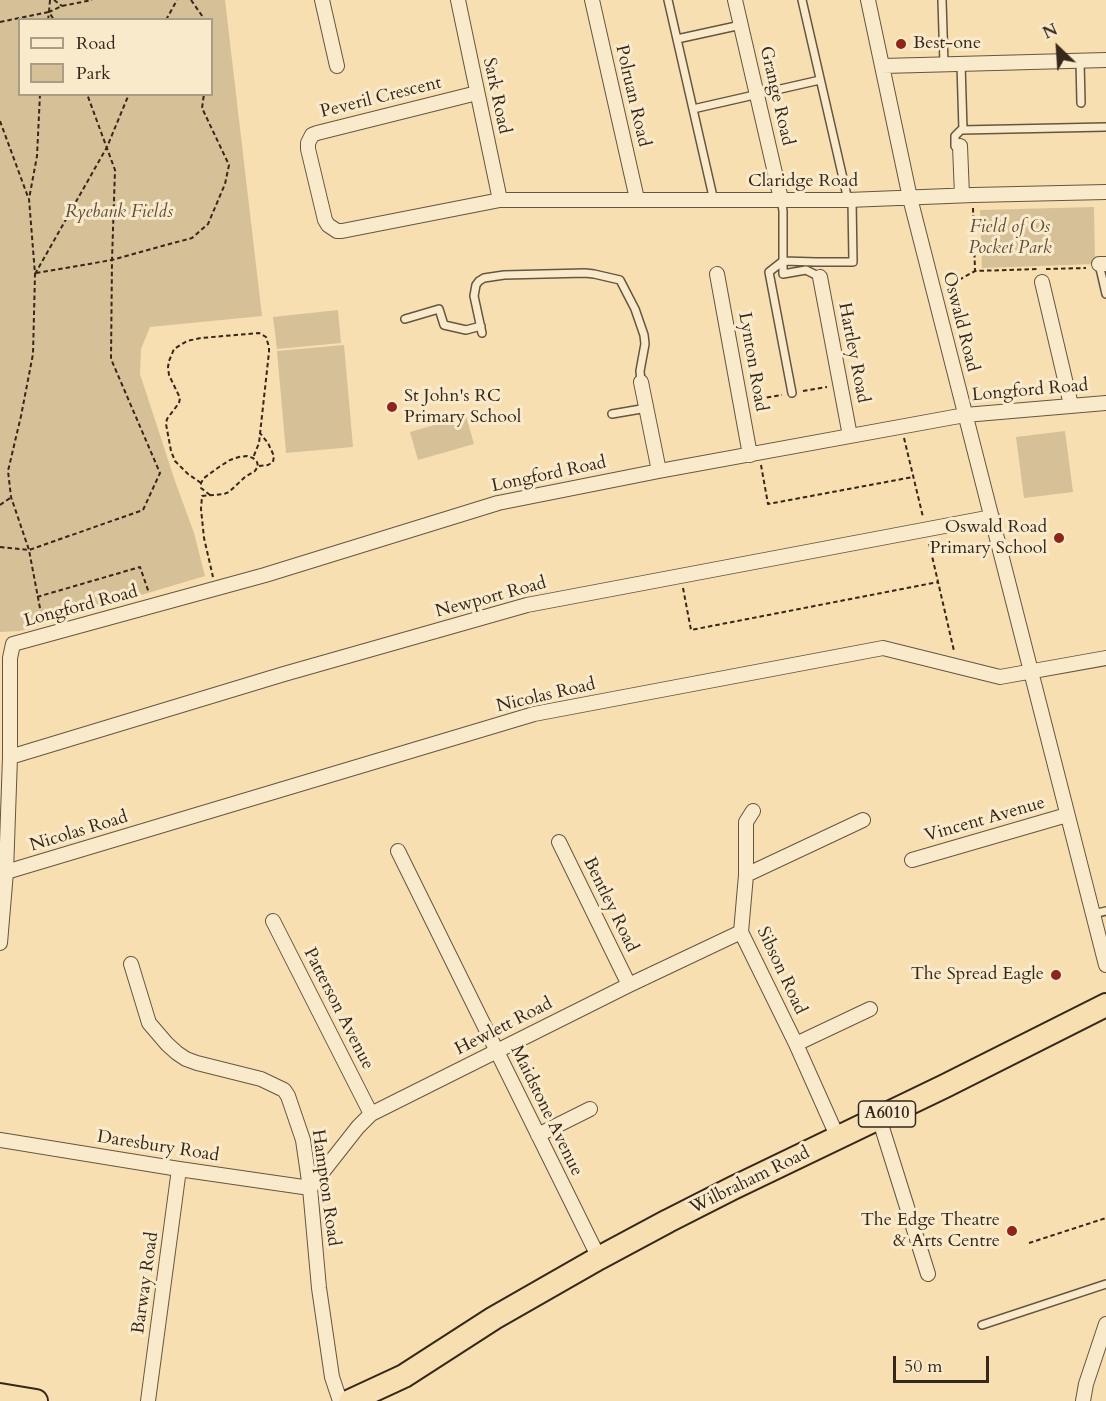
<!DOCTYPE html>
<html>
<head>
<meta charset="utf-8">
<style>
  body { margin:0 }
  #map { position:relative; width:1106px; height:1401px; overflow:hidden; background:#f7dfb1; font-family:Cardo,serif }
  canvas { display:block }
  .legend { position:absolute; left:18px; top:18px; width:195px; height:78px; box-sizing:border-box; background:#faeacc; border:2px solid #ab9c85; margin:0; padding:8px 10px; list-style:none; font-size:18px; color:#35271a }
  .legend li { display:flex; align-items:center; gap:12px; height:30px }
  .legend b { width:30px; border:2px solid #ab9c85 }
  .north { position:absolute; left:1028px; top:18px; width:60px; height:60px; -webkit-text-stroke:4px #faeacc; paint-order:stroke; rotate:335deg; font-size:16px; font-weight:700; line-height:24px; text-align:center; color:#35271a }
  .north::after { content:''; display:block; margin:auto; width:21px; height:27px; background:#35271a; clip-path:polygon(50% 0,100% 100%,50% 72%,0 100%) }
  .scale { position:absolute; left:893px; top:1356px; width:96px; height:27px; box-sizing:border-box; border:3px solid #35271a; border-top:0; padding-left:8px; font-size:18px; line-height:21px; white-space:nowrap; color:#35271a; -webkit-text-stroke:4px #faeacc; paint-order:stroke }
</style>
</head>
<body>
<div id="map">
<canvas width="1106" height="1401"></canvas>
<ul class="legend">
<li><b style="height:8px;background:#faeacc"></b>Road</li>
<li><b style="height:16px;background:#d6c097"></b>Park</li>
</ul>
<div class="north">N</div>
<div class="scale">50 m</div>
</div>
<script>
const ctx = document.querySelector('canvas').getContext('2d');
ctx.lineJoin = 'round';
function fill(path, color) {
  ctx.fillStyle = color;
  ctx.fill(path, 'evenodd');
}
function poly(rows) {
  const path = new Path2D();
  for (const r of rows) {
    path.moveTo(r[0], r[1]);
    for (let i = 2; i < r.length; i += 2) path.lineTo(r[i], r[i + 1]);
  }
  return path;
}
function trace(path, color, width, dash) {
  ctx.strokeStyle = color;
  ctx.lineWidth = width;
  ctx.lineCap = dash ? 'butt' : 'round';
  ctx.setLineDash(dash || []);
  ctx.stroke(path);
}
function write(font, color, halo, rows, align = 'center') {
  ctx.font = font + ' Cardo,serif';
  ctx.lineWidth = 6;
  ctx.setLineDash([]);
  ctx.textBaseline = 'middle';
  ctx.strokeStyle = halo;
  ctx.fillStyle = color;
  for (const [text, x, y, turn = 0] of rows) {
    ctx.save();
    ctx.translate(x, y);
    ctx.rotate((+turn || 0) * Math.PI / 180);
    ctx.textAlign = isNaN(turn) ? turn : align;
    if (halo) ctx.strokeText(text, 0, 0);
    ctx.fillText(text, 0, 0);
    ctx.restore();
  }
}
fill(poly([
  [0,0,225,0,262,316,150,327,141,349,140,374,175,481,194,533,205,576,20,631,0,632],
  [20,20,212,20,212,94,20,94],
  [1094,207,1095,264,982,268,980,210],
  [338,310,341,343,277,349,273,317],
  [344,345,353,447,286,453,277,351],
  [466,416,474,444,418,460,410,432],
  [1065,431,1073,492,1024,498,1016,437]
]), '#d6c097');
const service = poly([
  [668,0,714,201],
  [802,0,848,200],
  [942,0,944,64],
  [677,39,741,25],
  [1080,61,1081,103],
  [961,64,963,130],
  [693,109,820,80],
  [958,146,955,146,955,136,961,130,1106,127],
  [781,199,783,211,783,261,816,262,853,262,852,200],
  [783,261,769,272,792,393],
  [783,261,783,274,806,270,820,277],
  [1099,264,1106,294],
  [405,319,439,309,444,325,466,330,481,326],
  [482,333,474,296,476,285,479,281,484,278,504,275,585,273,594,274,620,280,635,309,644,335,645,344,640,371,641,382],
  [612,414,647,408],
  [1093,914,1106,911],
  [982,1325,1106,1284]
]);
const minor = poly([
  [322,0,337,66],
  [458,0,500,200],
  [592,0,637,199],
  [735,0,781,199],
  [868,0,910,198,1106,965],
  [883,66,1106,60],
  [477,93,317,133,312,135,308,143,308,149,325,220,328,225,337,231,342,231,500,200,848,200,973,195,1106,192],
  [960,146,962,195],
  [1099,264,1106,264],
  [717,274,750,455],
  [820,277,850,436],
  [1042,282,1071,405],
  [641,382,659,471],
  [10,757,284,674,527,605,992,517],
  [753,811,746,822,746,875,741,932,796,1044,838,1138],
  [559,842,629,985],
  [398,851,599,1258],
  [912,860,1067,815],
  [6,872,534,714,883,648,1000,677,1106,658],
  [746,875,863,820],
  [273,921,371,1114],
  [0,943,6,872,10,757,10,658,13,644,265,575,498,503,659,471,965,415,1106,403],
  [131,964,149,1023,167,1044,177,1053,186,1059,197,1063,261,1079,284,1090,288,1096,303,1140,310,1188,319,1288,332,1377,340,1401],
  [796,1044,870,1009],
  [879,1118,928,1274],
  [538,1135,590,1109],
  [0,1140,179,1169,310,1188,358,1127,371,1114,629,985,741,932],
  [148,1401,179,1169],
  [1083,1401,1086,1384,1106,1324]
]);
const trunk = poly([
  [0,1395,36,1401],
  [350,1401,404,1376,494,1318,599,1258,668,1221,733,1188,945,1086,1106,1005]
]);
trace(service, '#665540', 10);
trace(minor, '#665540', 16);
trace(trunk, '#35271a', 26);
trace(poly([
  [50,0,49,12,54,20],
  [54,0,62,6],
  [191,0,205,20],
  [48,20,49,12,62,6,92,0],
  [166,20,177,0],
  [0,22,49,12],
  [212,53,212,55],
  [40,94,37,156,29,199,35,274,33,354,21,416,8,471,11,497,29,550,43,624],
  [0,121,28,197],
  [973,208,975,271,1038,269],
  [1046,269,1086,268],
  [36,273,112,260,162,246,192,238,208,224,225,184,229,165,202,108,204,94],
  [35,274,107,147,129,94],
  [946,287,975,271],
  [803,391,827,387],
  [752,400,782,395],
  [904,438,923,517],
  [761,465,768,504,913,477],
  [259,466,268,465,273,462,274,456,268,443,260,433],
  [201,483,188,474,175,461,171,451,166,424,167,419,179,403,180,398,169,375,168,367,169,361,174,349,187,341,201,338,259,333,266,337,269,347,269,352,259,443,253,458],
  [210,495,201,488,201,483,204,478,219,467,230,460,239,457,247,456,253,458,257,462,258,466,255,471,245,477,229,492,224,494,202,496,201,509,204,538,213,577],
  [0,505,10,498],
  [929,543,954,651],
  [0,547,29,550,143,510,160,473,111,359,112,260,115,170,87,94],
  [683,588,691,630,938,582],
  [37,597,140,567,149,593],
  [1029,1243,1106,1218]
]), '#35271a', 2, [4.5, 3]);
trace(service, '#faeacc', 7);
trace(minor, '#faeacc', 14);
trace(trunk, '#f7dfb1', 22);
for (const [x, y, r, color] of [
  [901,44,6,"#8f2418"],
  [392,407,6,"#8f2418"],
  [1059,538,6,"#8f2418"],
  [1056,975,6,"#8f2418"],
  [1012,1231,6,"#8f2418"]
]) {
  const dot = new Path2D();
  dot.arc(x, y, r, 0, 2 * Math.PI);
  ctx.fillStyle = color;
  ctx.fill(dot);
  trace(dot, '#faeacc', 2);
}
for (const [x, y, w] of [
  [887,1114,57]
]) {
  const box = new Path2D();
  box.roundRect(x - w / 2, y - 13, w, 26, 4.5);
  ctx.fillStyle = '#faeacc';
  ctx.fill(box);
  trace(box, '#35271a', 1.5);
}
write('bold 16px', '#35271a', null, [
  ["A6010",887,1114]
]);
write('18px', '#35271a', '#faeacc', [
  ["Best-one",913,44,"left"],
  ["St John's RC",404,397,"left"],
  ["Primary School",404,418,"left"],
  ["Oswald Road",1047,528],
  ["Primary School",1047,549],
  ["The Spread Eagle",1044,975],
  ["The Edge Theatre",1000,1221],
  ["& Arts Centre",1000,1242]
], 'right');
write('18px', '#35271a', '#faeacc', [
  ["Sark Road",496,96,78],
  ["Polruan Road",632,96,77],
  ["Grange Road",776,96,77],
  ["Peveril Crescent",381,98,-14],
  ["Claridge Road",803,182],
  ["Oswald Road",960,322,76],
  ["Hartley Road",853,353,79],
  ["Lynton Road",752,362,80],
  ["Longford Road",1030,391,-5],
  ["Longford Road",549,475,-12],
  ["Newport Road",491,598,-15],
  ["Longford Road",81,607,-15],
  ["Nicolas Road",546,696,-13],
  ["Vincent Avenue",985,820,-16],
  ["Nicolas Road",79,832,-17],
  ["Bentley Road",610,905,64],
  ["Sibson Road",781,971,65],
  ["Patterson Avenue",338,1009,63],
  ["Hewlett Road",504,1027,-27],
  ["Maidstone Avenue",546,1111,64],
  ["Daresbury Road",158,1147,9],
  ["Wilbraham Road",750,1181,-26],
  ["Hampton Road",325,1188,82],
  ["Barway Road",146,1283,-82]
]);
write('italic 18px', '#5d4d39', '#faeacc', [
  ["Ryebank Fields",119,213],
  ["Field of Os",1010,228],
  ["Pocket Park",1010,249]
]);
</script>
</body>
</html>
